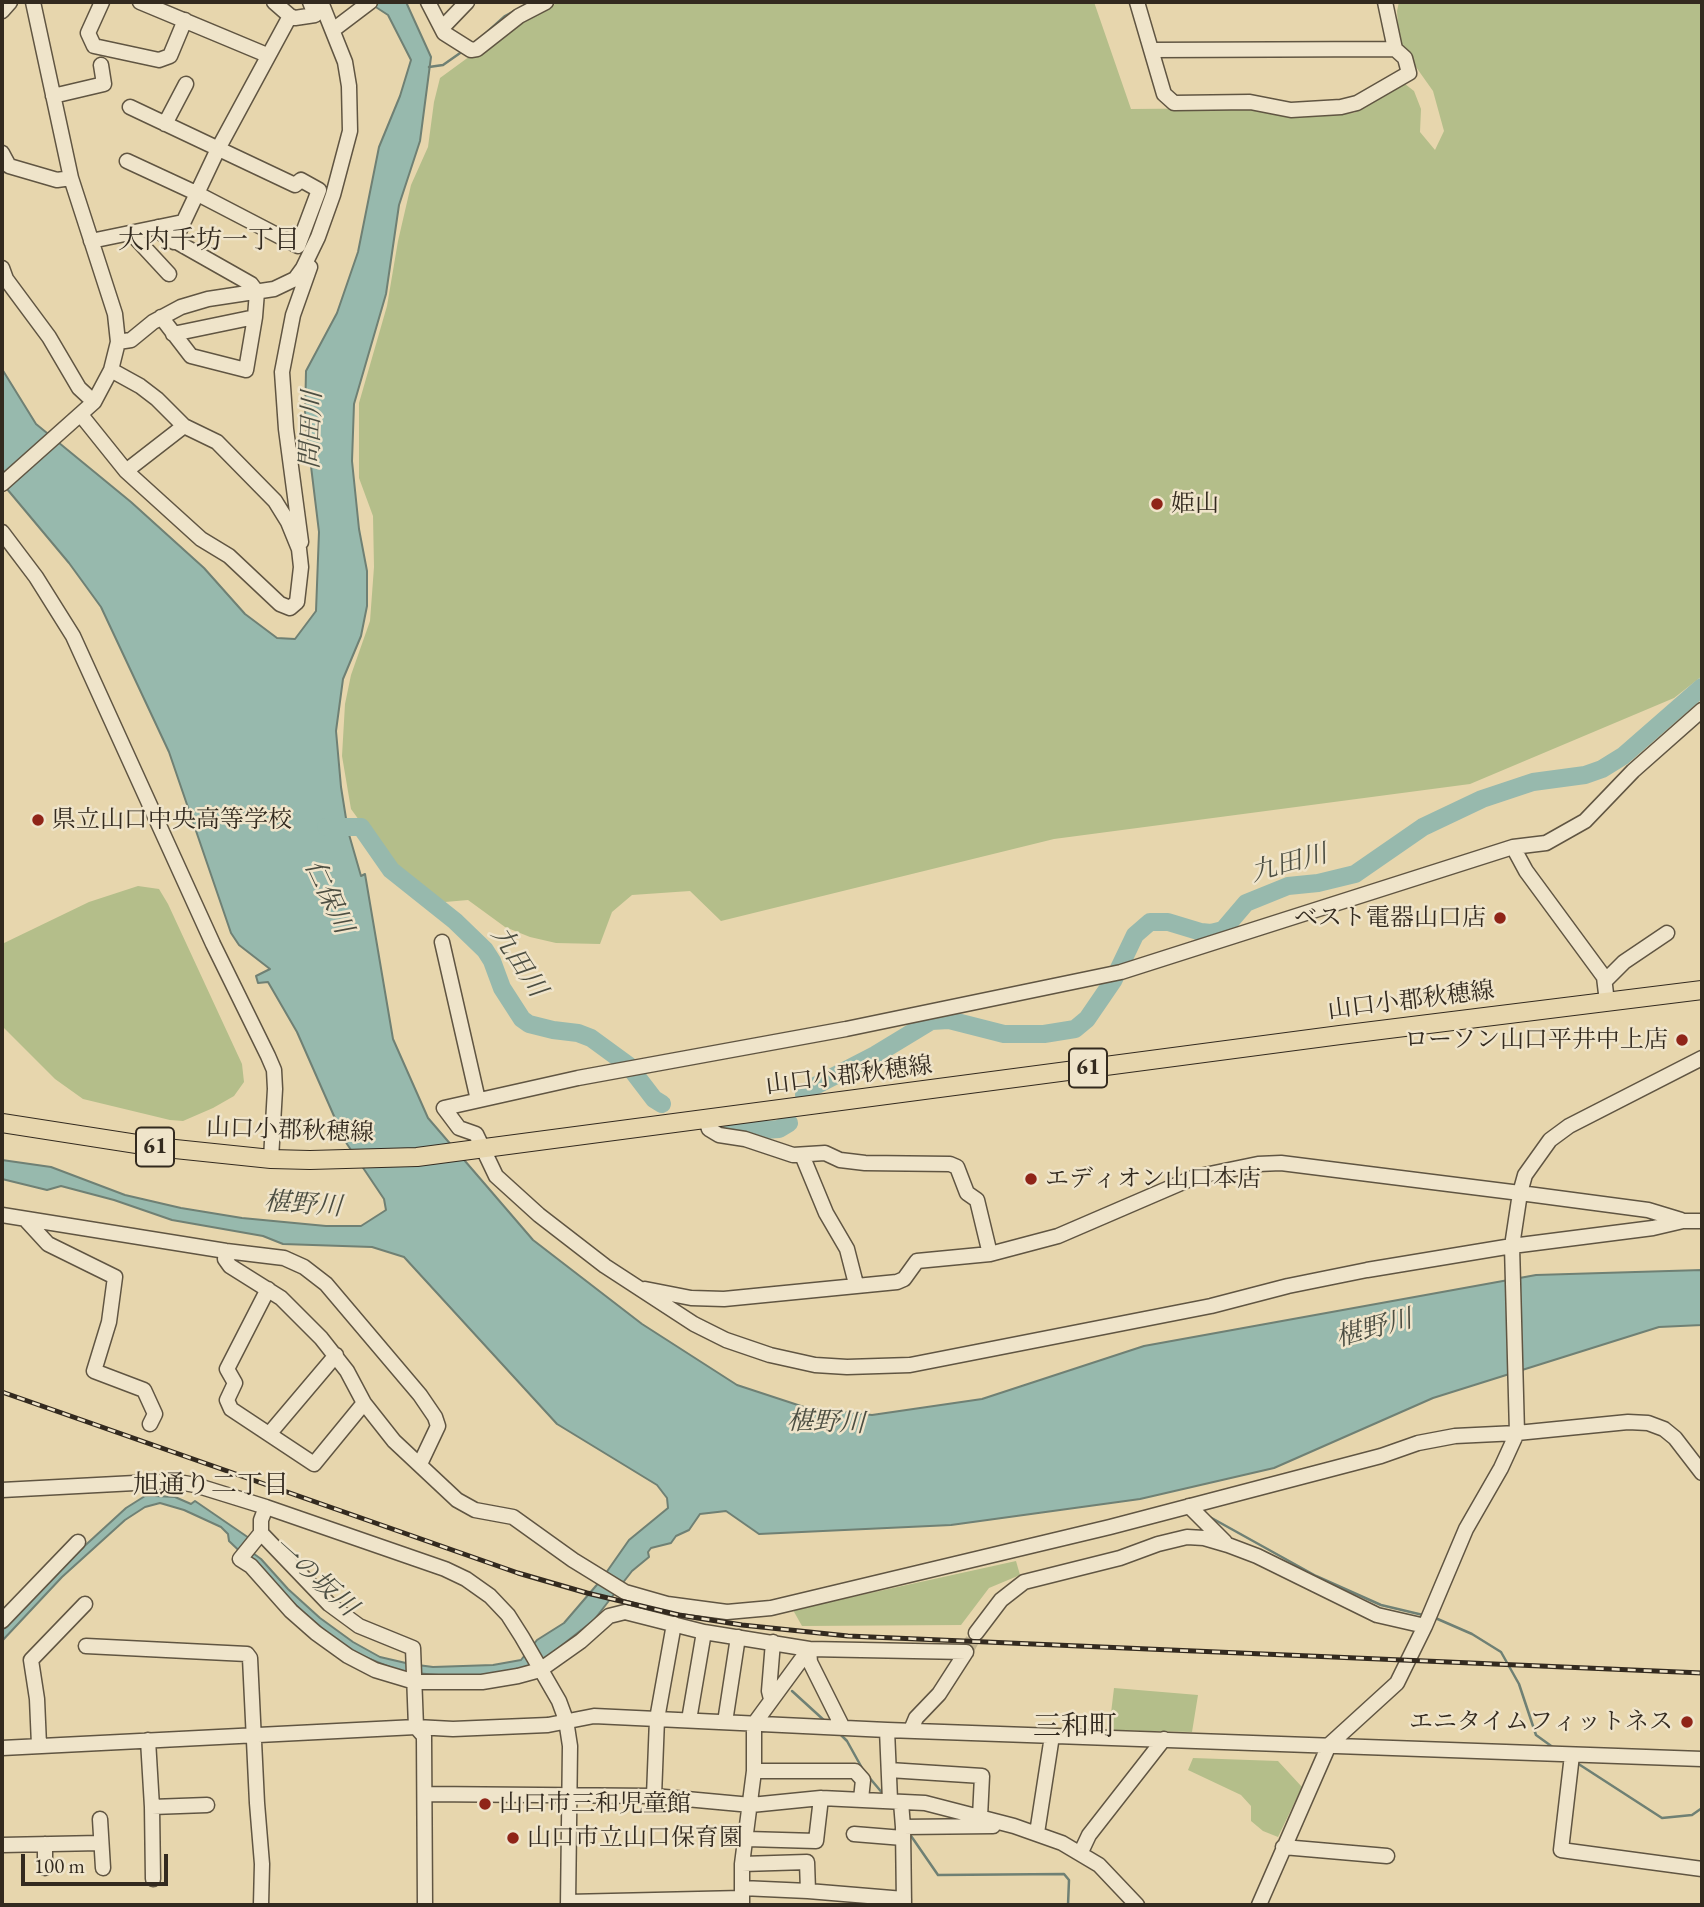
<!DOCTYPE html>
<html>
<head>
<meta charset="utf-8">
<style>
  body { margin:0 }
  #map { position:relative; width:1704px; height:1907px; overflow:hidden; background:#e7d6ad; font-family:"EB Garamond",serif }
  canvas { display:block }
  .frame { position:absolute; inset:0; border:4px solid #332a1f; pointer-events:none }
  .scale { position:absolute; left:21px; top:1854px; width:147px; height:32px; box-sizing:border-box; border:4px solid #332a1f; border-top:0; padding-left:9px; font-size:21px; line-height:24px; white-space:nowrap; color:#332a1f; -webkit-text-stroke:5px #efe4ca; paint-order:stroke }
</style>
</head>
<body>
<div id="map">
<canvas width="1704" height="1907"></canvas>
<div class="frame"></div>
<div class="scale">100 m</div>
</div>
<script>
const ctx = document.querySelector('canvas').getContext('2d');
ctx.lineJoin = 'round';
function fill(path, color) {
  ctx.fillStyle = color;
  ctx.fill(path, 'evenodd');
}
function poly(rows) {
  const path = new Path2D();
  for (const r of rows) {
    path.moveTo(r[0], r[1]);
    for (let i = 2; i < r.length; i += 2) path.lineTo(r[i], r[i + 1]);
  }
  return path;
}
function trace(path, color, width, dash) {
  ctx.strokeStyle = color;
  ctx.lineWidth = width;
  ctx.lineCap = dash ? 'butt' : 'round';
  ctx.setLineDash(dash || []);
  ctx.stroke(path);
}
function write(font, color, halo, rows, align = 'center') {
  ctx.font = font + ' "EB Garamond","Noto Serif JP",serif';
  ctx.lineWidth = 5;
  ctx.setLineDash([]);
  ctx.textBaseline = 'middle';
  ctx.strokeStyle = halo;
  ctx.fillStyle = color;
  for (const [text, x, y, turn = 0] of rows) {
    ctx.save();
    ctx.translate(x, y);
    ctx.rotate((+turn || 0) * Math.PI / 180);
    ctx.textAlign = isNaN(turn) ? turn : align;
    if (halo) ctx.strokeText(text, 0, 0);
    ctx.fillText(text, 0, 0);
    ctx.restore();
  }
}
fill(poly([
  [560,2,1094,2,1131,109,1248,108,1289,117,1354,113,1405,84,1414,91,1421,109,1420,132,1435,150,1444,131,1433,91,1399,43,1397,11,1399,2,1702,2,1702,676,1674,698,1470,784,1054,839,721,921,690,891,632,895,612,912,600,944,556,943,530,937,505,927,468,900,445,902,396,871,351,809,342,756,345,704,351,675,370,621,374,567,373,516,359,478,359,403,387,306,398,241,411,185,428,147,434,102,440,78,518,21],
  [138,886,159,889,168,904,242,1064,244,1082,234,1096,213,1108,183,1121,170,1120,83,1099,55,1079,2,1026,2,944,89,902],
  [1016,1561,1020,1575,989,1588,961,1625,802,1626,793,1610],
  [1114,1688,1198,1695,1192,1732,1109,1730],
  [1193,1758,1278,1761,1302,1787,1278,1837,1263,1831,1251,1821,1251,1806,1241,1795,1188,1770]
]), '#b4be8a');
const water = poly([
  [368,2,406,2,431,57,420,141,399,205,386,294,354,404,352,461,359,529,367,571,367,606,361,636,343,679,336,731,341,787,348,831,361,876,365,874,393,1039,428,1118,533,1240,642,1324,737,1385,807,1408,872,1415,982,1399,1144,1346,1536,1275,1702,1270,1702,1325,1659,1327,1433,1398,1274,1468,1140,1499,951,1525,759,1534,726,1511,700,1514,689,1530,676,1536,671,1543,651,1548,648,1552,649,1557,632,1571,594,1620,547,1657,525,1668,498,1673,463,1677,402,1672,360,1655,332,1637,302,1611,229,1541,228,1534,221,1527,184,1510,160,1503,145,1507,125,1520,62,1577,2,1641,2,1626,31,1595,126,1508,145,1496,155,1496,175,1497,191,1504,195,1501,249,1538,246,1548,261,1559,288,1589,320,1618,353,1642,380,1657,410,1664,433,1667,493,1665,521,1660,537,1640,564,1623,601,1580,629,1540,668,1508,667,1498,657,1485,557,1424,404,1257,372,1247,283,1244,263,1236,172,1220,114,1200,61,1186,47,1190,2,1179,2,1160,51,1167,125,1195,181,1208,242,1218,326,1226,361,1226,386,1210,384,1199,345,1141,297,1032,268,982,258,983,256,976,270,969,239,945,231,933,169,752,101,607,69,563,2,483,2,369,36,424,131,502,204,568,245,614,277,638,295,639,316,611,319,532,305,417,306,371,337,313,358,252,379,147,400,96,411,60,388,15,368,2]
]);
fill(water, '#97b9ad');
trace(water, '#6f8074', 2);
trace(poly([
  [485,34,505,16,531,2],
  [429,67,443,65,463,51],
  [1208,1516,1316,1576,1381,1605,1423,1615],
  [1433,1617,1472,1634,1501,1652,1519,1684,1536,1735,1554,1748],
  [792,1691,826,1722],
  [839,1733,847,1741,862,1768],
  [1577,1763,1662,1818,1692,1815,1702,1808],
  [868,1776,884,1795],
  [909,1833,938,1875,1064,1874,1069,1880,1068,1905]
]), '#6f8074', 2.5);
trace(poly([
  [326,827,361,827,391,870,455,921,485,950,492,961,502,988,522,1019,529,1024,553,1030,578,1033,591,1038,628,1065,654,1099,662,1104],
  [804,1095,815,1086,875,1055,931,1021,949,1020,1004,1034,1044,1034,1075,1029,1087,1019,1113,981,1135,935,1150,922,1168,922,1201,932,1211,933,1223,930,1246,903,1288,886,1318,883,1355,874,1423,827,1482,799,1533,782,1585,775,1602,769,1623,756,1702,687],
  [732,1129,750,1131,779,1129,789,1123]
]), '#97b9ad', 18);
trace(poly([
  [966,1652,976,1633]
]), '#c3b491', 14, [14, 7]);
const minor = poly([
  [102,2,88,33,94,46,159,60,170,56,185,20],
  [140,2,267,55],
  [428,2,444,33,471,50,477,49,519,16,546,2],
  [1137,2,1164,94,1174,103,1250,102,1291,110,1341,107,1357,103,1409,73,1405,58,1395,49,1385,2],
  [2,11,10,2],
  [290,16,295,18,315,15,310,2],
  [442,28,467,2],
  [333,30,370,2],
  [1152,50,1395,49],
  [53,96,104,84,101,65],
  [165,124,186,84],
  [2,153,9,166,57,180,71,178],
  [127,161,196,193,298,246,319,190,301,180,295,185,130,107],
  [158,227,161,233,251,284,257,292,255,317,246,370,191,356,161,317],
  [131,233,169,274],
  [91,241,183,222],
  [174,242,218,149,290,16,274,2],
  [2,268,6,279,49,337,79,388,94,402],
  [173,334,255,317],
  [118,342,131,340,153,322,181,307,208,299,274,289,295,279,303,268,318,237,333,195,350,131,349,86,345,62,321,2],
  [81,415,126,471,201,539,229,556,280,604,290,608,297,602,301,567,299,549,288,522,275,501,217,442,184,426,157,399,140,386,111,370],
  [126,471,184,426],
  [2,484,94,402,111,370,118,342,115,314,71,178,33,2],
  [2,532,36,577,73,636,213,944,268,1056,274,1070,275,1089,271,1159],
  [301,542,286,429,282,372,293,315,310,267],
  [1702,710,1633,771,1585,821,1546,843,1513,847,1121,972,846,1029,578,1078,444,1108,459,1128,476,1134,496,1176,539,1215,605,1266,694,1324,726,1340,770,1355,815,1365,847,1367,910,1365,1211,1306,1288,1286,1367,1270,1512,1246,1653,1228,1683,1221,1702,1221],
  [1513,847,1526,871,1604,977,1607,1002],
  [442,942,478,1100],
  [1605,981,1624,962,1667,933],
  [706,1120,709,1129,719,1135,745,1139,793,1155,825,1153,840,1160,865,1163,950,1164,957,1167,967,1193,977,1200,990,1254],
  [802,1155,826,1213,847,1249,856,1284],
  [2,1215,226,1251,284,1258,304,1267,326,1284,420,1395,435,1417,438,1426,420,1464],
  [25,1219,48,1244,115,1277,109,1322,94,1371,144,1390,155,1414,150,1424],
  [226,1251,225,1259,230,1266,281,1298,321,1338,347,1371,364,1403,394,1441,457,1500,475,1510,513,1517,573,1560,625,1592,667,1604,727,1612,771,1608,1110,1527,1381,1456,1418,1443,1455,1436,1517,1433,1628,1422,1648,1423,1664,1429,1675,1438,1702,1473],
  [268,1289,227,1369,235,1383,227,1400,231,1409,314,1464,364,1403],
  [645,1289,691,1298,724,1299,897,1282,904,1279,917,1261,990,1254,1058,1236,1195,1177,1258,1164,1281,1163,1520,1193,1648,1210,1681,1220],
  [270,1433,336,1355],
  [2,1490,173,1481,195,1485,266,1507,445,1569,466,1579,490,1596,508,1615,522,1637,559,1701,566,1720,570,1746,568,1905],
  [1189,1506,1225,1542],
  [266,1507,261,1520,261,1533,240,1559,251,1566,291,1611,316,1633,348,1656,375,1670,415,1682,482,1682,518,1676,540,1670,581,1641,609,1616,625,1612,704,1632,809,1649,810,1662,842,1726],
  [261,1533,329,1604,359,1626,413,1648,416,1727,424,1736,425,1905],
  [2,1621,78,1542],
  [976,1633,1001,1600,1024,1582,1120,1558,1158,1544,1187,1537,1204,1538,1228,1545,1257,1556,1377,1615,1425,1626],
  [86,1646,247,1654,250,1658,257,1803,262,1864,261,1905],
  [771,1699,769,1691,773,1642],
  [689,1720,704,1632],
  [725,1722,738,1637],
  [887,1730,890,1800],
  [911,1730,916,1718,939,1694,966,1652],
  [148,1740,152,1807,153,1879],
  [39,1745,37,1699,31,1660,85,1604],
  [2,1748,416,1727,453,1729,548,1725,594,1716,887,1730,1702,1759],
  [1572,1755,1561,1850,1702,1869],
  [889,1770,982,1776,980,1817],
  [754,1771,855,1771,863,1780,861,1799],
  [426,1794,654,1796,751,1805,821,1798,925,1803,1014,1826,1062,1843,1099,1865,1137,1905],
  [654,1796,657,1719,674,1624],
  [901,1802,903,1827,904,1905],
  [152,1807,207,1805],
  [100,1819,103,1868],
  [903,1827,993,1826],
  [1037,1833,1052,1736],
  [854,1834,903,1838],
  [747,1839,816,1841,821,1798],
  [45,1844,45,1868],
  [2,1845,100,1843],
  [1283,1847,1387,1856],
  [1081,1852,1089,1835,1164,1739],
  [742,1864,807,1862,808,1891],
  [742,1888,808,1891,904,1899],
  [568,1902,742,1898],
  [742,1905,742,1864,754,1771,754,1724,809,1649,966,1652],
  [1259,1905,1329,1745,1397,1683,1425,1626,1466,1529,1501,1468,1517,1433,1512,1246,1520,1193,1525,1175,1550,1140,1569,1126,1702,1058]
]);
const major = poly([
  [2,1123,156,1147,271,1159,310,1160,417,1157,1340,1035,1702,990]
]);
trace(minor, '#605542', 17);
trace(major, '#332a1f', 20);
trace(minor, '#efe4ca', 14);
trace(major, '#e7d6ad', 18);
const rail = poly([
  [2,1392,518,1573,587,1593,679,1615,742,1625,848,1636,1702,1673]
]);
trace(rail, '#332a1f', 5);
trace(rail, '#efe4ca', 2.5, [8]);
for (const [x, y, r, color] of [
  [1157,504,7,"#8f2418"],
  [38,820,7,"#8f2418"],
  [1500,918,7,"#8f2418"],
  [1682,1040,7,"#8f2418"],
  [1031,1179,7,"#8f2418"],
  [1687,1722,7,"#8f2418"],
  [485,1804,7,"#8f2418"],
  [513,1838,7,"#8f2418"]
]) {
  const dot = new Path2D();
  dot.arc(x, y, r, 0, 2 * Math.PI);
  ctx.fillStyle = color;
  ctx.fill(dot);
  trace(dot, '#efe4ca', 2.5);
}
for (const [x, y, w] of [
  [1088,1068,38],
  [155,1147,38]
]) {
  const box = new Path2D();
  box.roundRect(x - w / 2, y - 19.5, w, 39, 5);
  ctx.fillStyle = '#efe4ca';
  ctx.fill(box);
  trace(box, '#332a1f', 2);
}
write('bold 23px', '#332a1f', null, [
  ["61",1088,1068],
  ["61",155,1147]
]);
write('24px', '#332a1f', '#efe4ca', [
  ["姫山",1171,504],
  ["県立山口中央高等学校",52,820],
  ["ベスト電器山口店",1486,918,"right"],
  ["ローソン山口平井中上店",1668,1040,"right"],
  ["エディオン山口本店",1045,1179],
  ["エニタイムフィットネス",1673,1722,"right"],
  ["山口市三和児童館",499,1804],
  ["山口市立山口保育園",527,1838]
], 'left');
write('24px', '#332a1f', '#efe4ca', [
  ["山口小郡秋穂線",1411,1001,-7],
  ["山口小郡秋穂線",849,1076,-7],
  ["山口小郡秋穂線",290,1131,2]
]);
write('26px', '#332a1f', '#efe4ca', [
  ["大内千坊一丁目",209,241],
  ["旭通り二丁目",211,1486]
]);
write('italic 26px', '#4c4e42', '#efe4ca', [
  ["問田川",312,430,-88],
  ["九田川",1289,864,-15],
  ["仁保川",328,897,65],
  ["九田川",518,962,57],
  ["椹野川",303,1205,4],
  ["椹野川",1374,1329,-15],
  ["椹野川",826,1423,2],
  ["一の坂川",314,1577,42]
]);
write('28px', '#332a1f', '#efe4ca', [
  ["三和町",1075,1727]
]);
</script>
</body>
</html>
